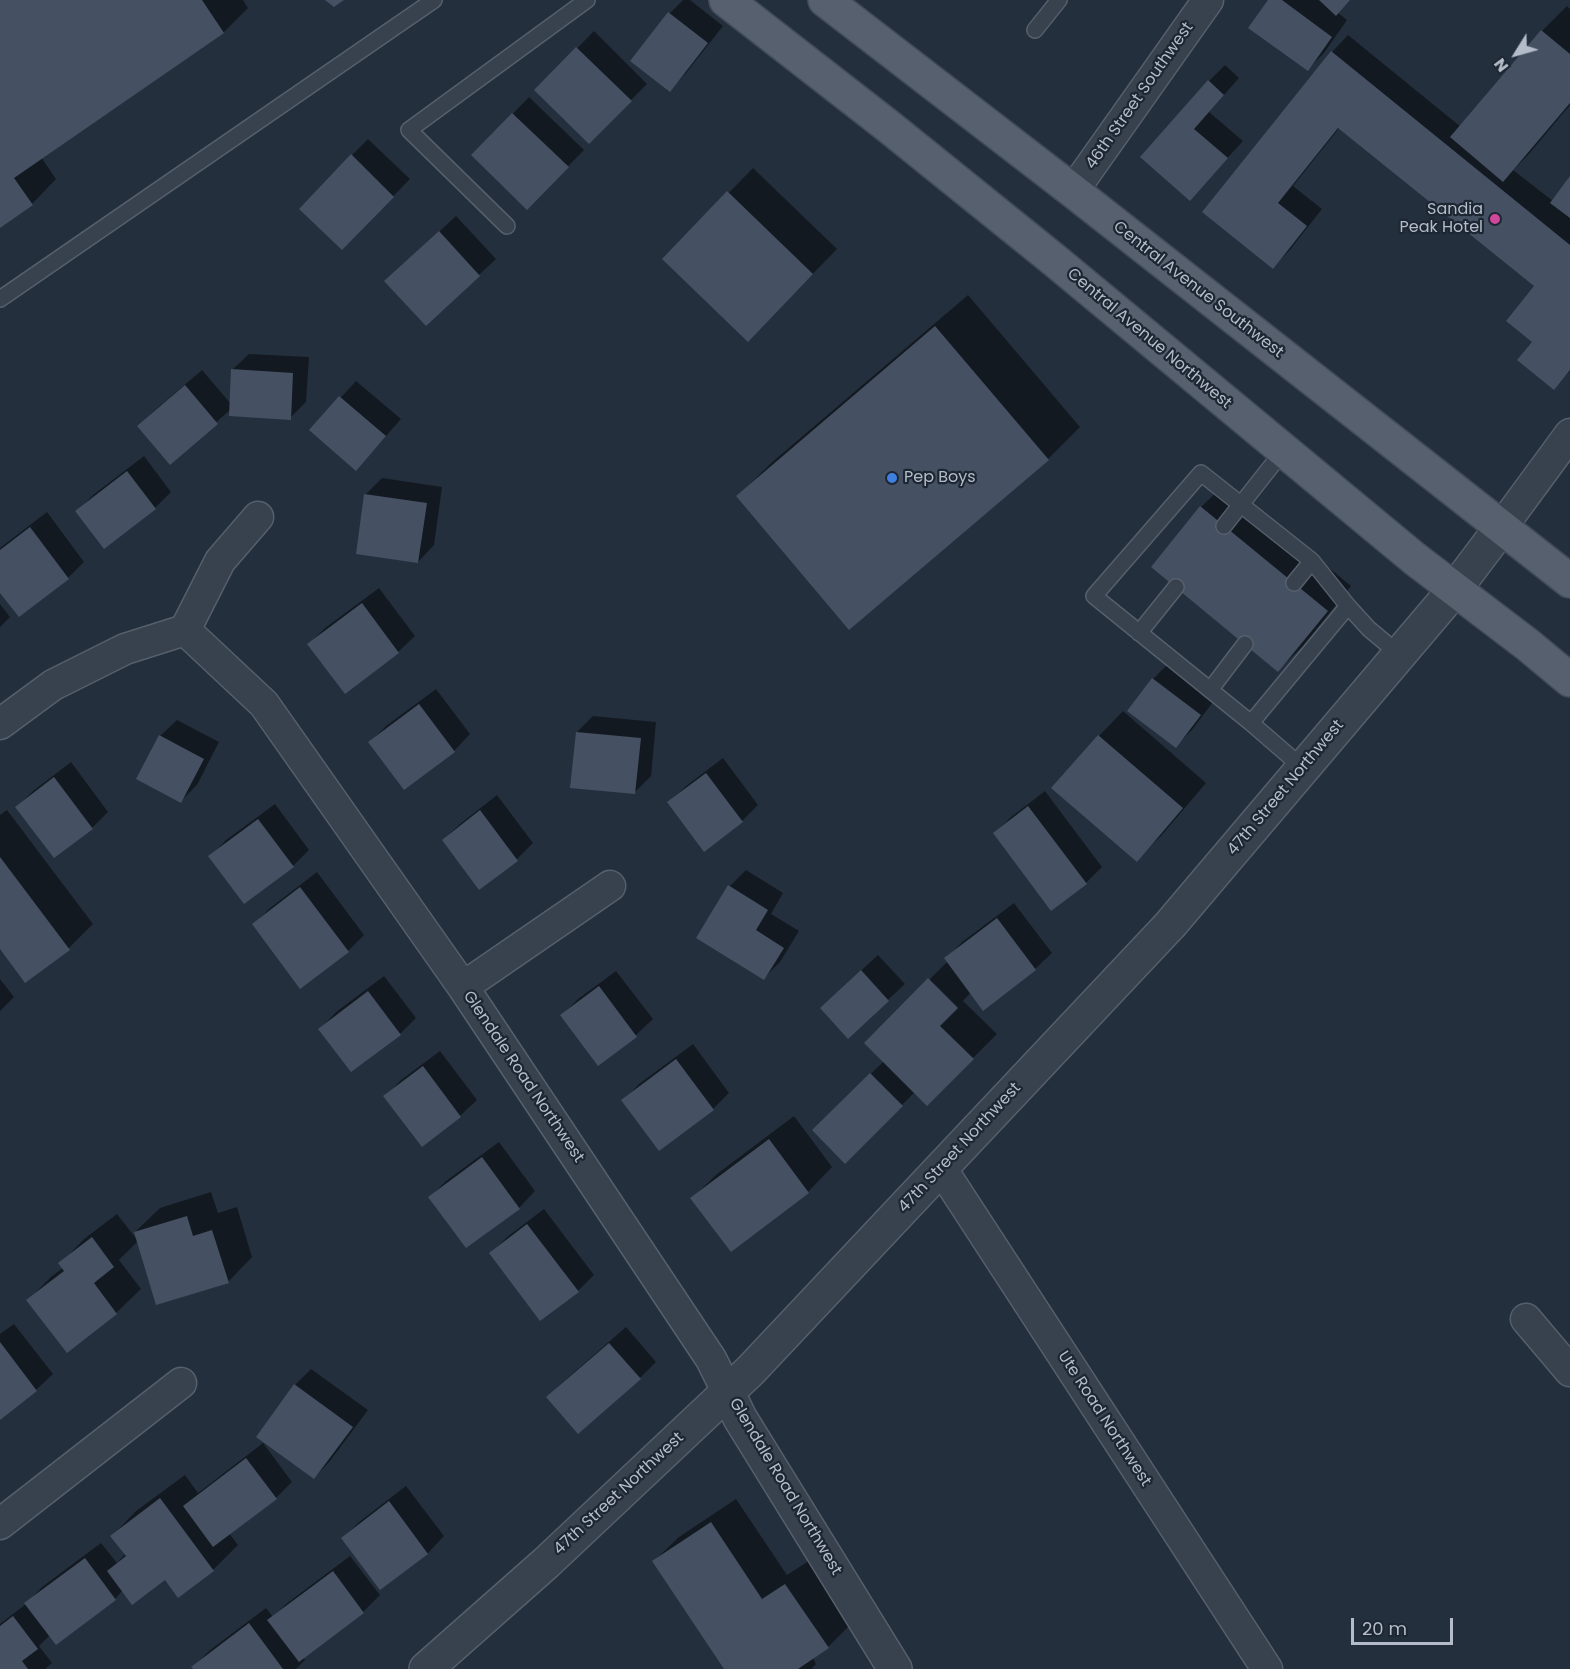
<!DOCTYPE html>
<html>
<head>
<meta charset="utf-8">
<style>
  body { margin:0 }
  #map { position:relative; width:1570px; height:1669px; overflow:hidden; background:#242f3e; font-family:Poppins,sans-serif }
  canvas { display:block }
  .north { position:absolute; left:1486px; top:24px; width:60px; height:60px; -webkit-text-stroke:4px #1d2633; paint-order:stroke; rotate:233deg; font-size:16px; font-weight:700; line-height:24px; text-align:center; color:#b4bcc9 }
  .north::after { content:''; display:block; margin:auto; width:21px; height:27px; background:#b4bcc9; clip-path:polygon(50% 0,100% 100%,50% 72%,0 100%) }
  .scale { position:absolute; left:1351px; top:1618px; width:102px; height:27px; box-sizing:border-box; border:3px solid #b4bcc9; border-top:0; padding-left:8px; font-size:18px; line-height:21px; white-space:nowrap; color:#b4bcc9; -webkit-text-stroke:4px #1d2633; paint-order:stroke }
</style>
</head>
<body>
<div id="map">
<canvas width="1570" height="1669"></canvas>
<div class="north">N</div>
<div class="scale">20 m</div>
</div>
<script>
const ctx = document.querySelector('canvas').getContext('2d');
ctx.lineJoin = 'round';
function fill(path, color) {
  ctx.fillStyle = color;
  ctx.fill(path, 'evenodd');
}
function poly(rows) {
  const path = new Path2D();
  for (const r of rows) {
    path.moveTo(r[0], r[1]);
    for (let i = 2; i < r.length; i += 2) path.lineTo(r[i], r[i + 1]);
  }
  return path;
}
function trace(path, color, width, dash) {
  ctx.strokeStyle = color;
  ctx.lineWidth = width;
  ctx.lineCap = dash ? 'butt' : 'round';
  ctx.setLineDash(dash || []);
  ctx.stroke(path);
}
function write(font, color, halo, rows, align = 'center') {
  ctx.font = font + ' Poppins,sans-serif';
  ctx.lineWidth = 4.5;
  ctx.setLineDash([]);
  ctx.textBaseline = 'middle';
  ctx.strokeStyle = halo;
  ctx.fillStyle = color;
  for (const [text, x, y, turn = 0] of rows) {
    ctx.save();
    ctx.translate(x, y);
    ctx.rotate((+turn || 0) * Math.PI / 180);
    ctx.textAlign = isNaN(turn) ? turn : align;
    if (halo) ctx.strokeText(text, 0, 0);
    ctx.fillText(text, 0, 0);
    ctx.restore();
  }
}
fill(poly([
  [0,0,243,0,248,8,224,32,41,157,56,179,32,204,0,226],
  [683,0,690,0,723,26,686,73,670,90,670,13],
  [1269,0,1349,0,1337,12,1347,20,1324,53,1308,69],
  [1567,6,1570,9,1570,105,1528,155,1513,170,1553,201,1570,179,1570,371,1554,388,1534,342,1536,286,1340,127,1293,186,1322,209,1289,251,1273,267,1204,211,1332,52,1348,35,1461,127,1542,31],
  [594,31,647,84,589,142,536,90],
  [1225,65,1239,78,1209,112,1243,141,1190,199,1142,157,1209,81],
  [529,97,584,150,527,208,473,155],
  [368,139,410,179,342,248,352,155],
  [753,168,837,249,772,316,664,259],
  [456,216,496,259,426,324,403,265],
  [968,295,1080,427,1048,459,738,496,770,464],
  [249,354,309,357,306,402,290,418,230,410,170,463,139,426,155,410,202,370,231,404,232,370],
  [356,381,401,419,372,452,356,469,311,430],
  [144,456,171,492,155,508,77,511,93,495],
  [382,478,442,487,434,545,418,562,365,495],
  [1226,483,1351,586,1303,646,1278,670,1201,507],
  [47,512,84,562,68,578,19,615,0,590,0,548],
  [379,588,415,636,398,652,345,692,309,644,325,628],
  [0,604,10,617,0,627],
  [1169,663,1216,698,1192,730,1176,746,1153,679],
  [436,689,470,734,454,751,370,742,386,726],
  [1123,711,1206,783,1161,836,1136,860,1053,788,1099,736],
  [593,716,656,722,651,776,634,793,577,732],
  [177,720,219,742,197,785,181,801,160,736],
  [723,758,758,805,742,821,669,803,686,786],
  [71,762,108,812,92,828,17,807,33,791],
  [1045,791,1102,867,1086,883,995,833,1011,817],
  [497,795,533,843,517,859,480,888,443,840,460,824],
  [275,804,309,850,293,866,210,857,226,840],
  [7,810,93,924,69,948,0,947,0,815],
  [746,870,783,893,771,914,799,931,780,962,764,978,730,886],
  [317,872,364,935,348,951,254,924,270,908],
  [1014,903,1052,953,1035,969,983,1008,971,992,963,1001,997,1034,927,1104,915,1092,845,1162,814,1130,884,1061,866,1043,948,961,946,959,962,942],
  [878,955,905,984,848,1037,838,992],
  [616,971,653,1019,636,1035,599,1063,562,1015,578,999],
  [384,976,416,1018,400,1034,320,1029,336,1012],
  [0,979,14,997,0,1011],
  [693,1044,729,1093,713,1109,623,1101,639,1084],
  [440,1051,477,1100,460,1116,385,1097,401,1080],
  [794,1116,832,1167,808,1192,731,1250,692,1198,717,1174],
  [499,1142,535,1191,519,1208,430,1197,446,1181],
  [211,1192,218,1213,237,1207,252,1257,228,1282,135,1232,160,1208],
  [544,1209,594,1275,578,1291,491,1253,507,1237],
  [117,1214,138,1241,119,1260,141,1289,116,1313,67,1351,28,1300,52,1276,63,1268,60,1264,84,1239],
  [14,1324,53,1374,36,1390,0,1418,0,1334],
  [626,1327,656,1362,640,1378,548,1397,564,1381],
  [311,1369,368,1410,330,1461,314,1478,258,1436,295,1385],
  [263,1443,292,1482,276,1498,229,1533,238,1545,213,1570,179,1595,165,1578,123,1590,115,1599,56,1643,50,1635,39,1646,52,1663,45,1669,0,1669,0,1624,26,1604,42,1587,101,1543,117,1563,125,1554,112,1536,136,1511,185,1475,198,1493],
  [406,1486,444,1536,428,1553,380,1588,343,1538,359,1522],
  [736,1499,787,1575,810,1560,852,1623,828,1647,813,1658,816,1664,811,1669,726,1669,654,1561,679,1537],
  [350,1556,380,1595,363,1612,303,1657,305,1660,296,1669,191,1669,210,1650,266,1608,273,1617,286,1604]
]), '#0007');
fill(poly([
  [0,0,202,0,224,33,14,178,33,205,0,228],
  [325,0,344,0,334,7],
  [1268,0,1282,0,1332,37,1308,71,1248,28],
  [1319,0,1350,0,1336,16],
  [668,12,708,43,670,92,630,61],
  [1541,30,1570,54,1570,103,1503,182,1450,137],
  [576,47,632,101,589,144,534,90],
  [1331,51,1570,245,1570,370,1554,390,1517,360,1532,342,1506,321,1534,286,1338,128,1278,203,1307,226,1273,269,1202,212],
  [1208,80,1224,95,1194,129,1228,158,1190,201,1140,157],
  [512,113,569,167,527,210,471,155],
  [351,154,394,197,342,250,299,209],
  [1570,176,1570,218,1550,203],
  [727,191,813,274,748,342,662,259],
  [439,231,480,276,426,326,384,281],
  [935,326,1049,460,849,630,736,496],
  [231,369,293,373,291,420,229,416],
  [185,385,218,424,170,465,137,426],
  [339,396,386,436,356,471,309,430],
  [127,471,156,509,104,549,75,511],
  [364,494,427,503,418,563,356,554],
  [1200,506,1328,611,1278,672,1151,567],
  [30,527,69,579,19,617,0,593,0,550],
  [362,603,399,653,345,694,307,644],
  [1152,678,1201,715,1176,748,1127,711],
  [419,704,455,752,404,790,368,742],
  [576,732,641,738,635,794,570,788],
  [159,735,204,759,181,803,136,779],
  [1098,735,1183,808,1137,862,1051,788],
  [706,773,743,822,704,852,667,802],
  [54,777,93,829,54,858,15,807],
  [1028,806,1087,884,1051,911,993,833],
  [480,810,518,861,479,890,442,840],
  [258,819,294,867,244,904,208,856],
  [0,857,70,950,25,983,0,949],
  [728,885,768,910,756,930,784,948,764,980,696,938],
  [300,887,349,952,300,989,252,924],
  [997,918,1036,970,983,1011,944,958],
  [861,970,889,1001,848,1039,820,1008],
  [928,978,958,1008,940,1026,974,1059,927,1106,864,1043],
  [599,986,637,1037,598,1066,560,1015],
  [368,991,401,1035,351,1072,318,1029],
  [676,1059,714,1110,659,1151,621,1100],
  [423,1066,461,1117,422,1147,383,1096],
  [870,1073,903,1106,845,1164,812,1130],
  [769,1139,809,1193,731,1252,690,1198],
  [482,1157,520,1209,466,1248,428,1197],
  [187,1216,193,1236,212,1230,229,1283,156,1305,134,1232],
  [527,1224,579,1292,540,1321,489,1253],
  [92,1237,114,1267,94,1283,117,1314,67,1353,26,1300,64,1271,58,1263],
  [0,1342,37,1391,0,1420],
  [609,1343,641,1379,578,1434,546,1397],
  [294,1384,353,1427,314,1479,256,1437],
  [246,1458,277,1499,213,1547,183,1506],
  [160,1498,214,1571,178,1598,165,1580,132,1605,107,1571,126,1556,110,1536],
  [389,1501,428,1554,380,1590,341,1538],
  [711,1522,762,1599,785,1584,829,1648,798,1669,724,1669,652,1561],
  [85,1558,116,1600,56,1645,24,1603],
  [333,1571,364,1613,299,1662,267,1620],
  [13,1616,38,1649,22,1661,28,1669,0,1669,0,1626],
  [249,1623,283,1669,193,1669,191,1667]
]), '#455162');
const service = poly([
  [1035,30,1059,0],
  [507,226,409,130,587,0],
  [0,299,434,0],
  [1224,526,1284,450],
  [1348,606,1369,629,1399,654],
  [1139,633,1176,587],
  [1210,690,1245,644],
  [1251,723,1094,596,1201,473,1312,561,1294,583],
  [1303,768,1251,723,1348,606,1312,561]
]);
const minor = poly([
  [1073,191,1208,0],
  [258,517,220,561,185,630,264,704,463,987,711,1359,728,1393],
  [1501,528,1570,434],
  [0,724,53,685,125,649,185,630],
  [463,987,610,886],
  [941,1168,1267,1669],
  [1526,1319,1570,1371],
  [0,1524,181,1383]
]);
const tertiary = poly([
  [728,1393,740,1418,895,1669],
  [426,1669,546,1563,750,1371,1170,925,1455,589,1501,528]
]);
const primary = poly([
  [726,0,888,126,1053,259,1415,559,1528,645,1570,680],
  [825,0,1073,191,1570,581]
]);
trace(service, '#565f6c', 18);
trace(minor, '#565f6c', 33);
trace(tertiary, '#565f6c', 36);
trace(primary, '#414a57', 36);
trace(service, '#38414e', 15);
trace(minor, '#38414e', 30);
trace(tertiary, '#38414e', 33);
trace(primary, '#56606e', 33);
for (const [x, y, r, color] of [
  [1495,219,6,"#d1479c"],
  [892,478,6,"#3f7fe0"]
]) {
  const dot = new Path2D();
  dot.arc(x, y, r, 0, 2 * Math.PI);
  ctx.fillStyle = color;
  ctx.fill(dot);
  trace(dot, '#1d2633', 2);
}
write('16px', '#b4bcc9', '#1d2633', [
  ["46th Street Southwest",1140,96,-55],
  ["Central Avenue Southwest",1198,290,38],
  ["Central Avenue Northwest",1149,339,40],
  ["47th Street Northwest",1286,788,-50],
  ["Glendale Road Northwest",523,1077,56],
  ["47th Street Northwest",960,1148,-47],
  ["Ute Road Northwest",1104,1419,57],
  ["Glendale Road Northwest",785,1487,59],
  ["47th Street Northwest",619,1494,-43]
]);
write('16px', '#b4bcc9', '#1d2633', [
  ["Sandia",1483,210],
  ["Peak Hotel",1483,228],
  ["Pep Boys",904,478,"left"]
], 'right');
</script>
</body>
</html>
